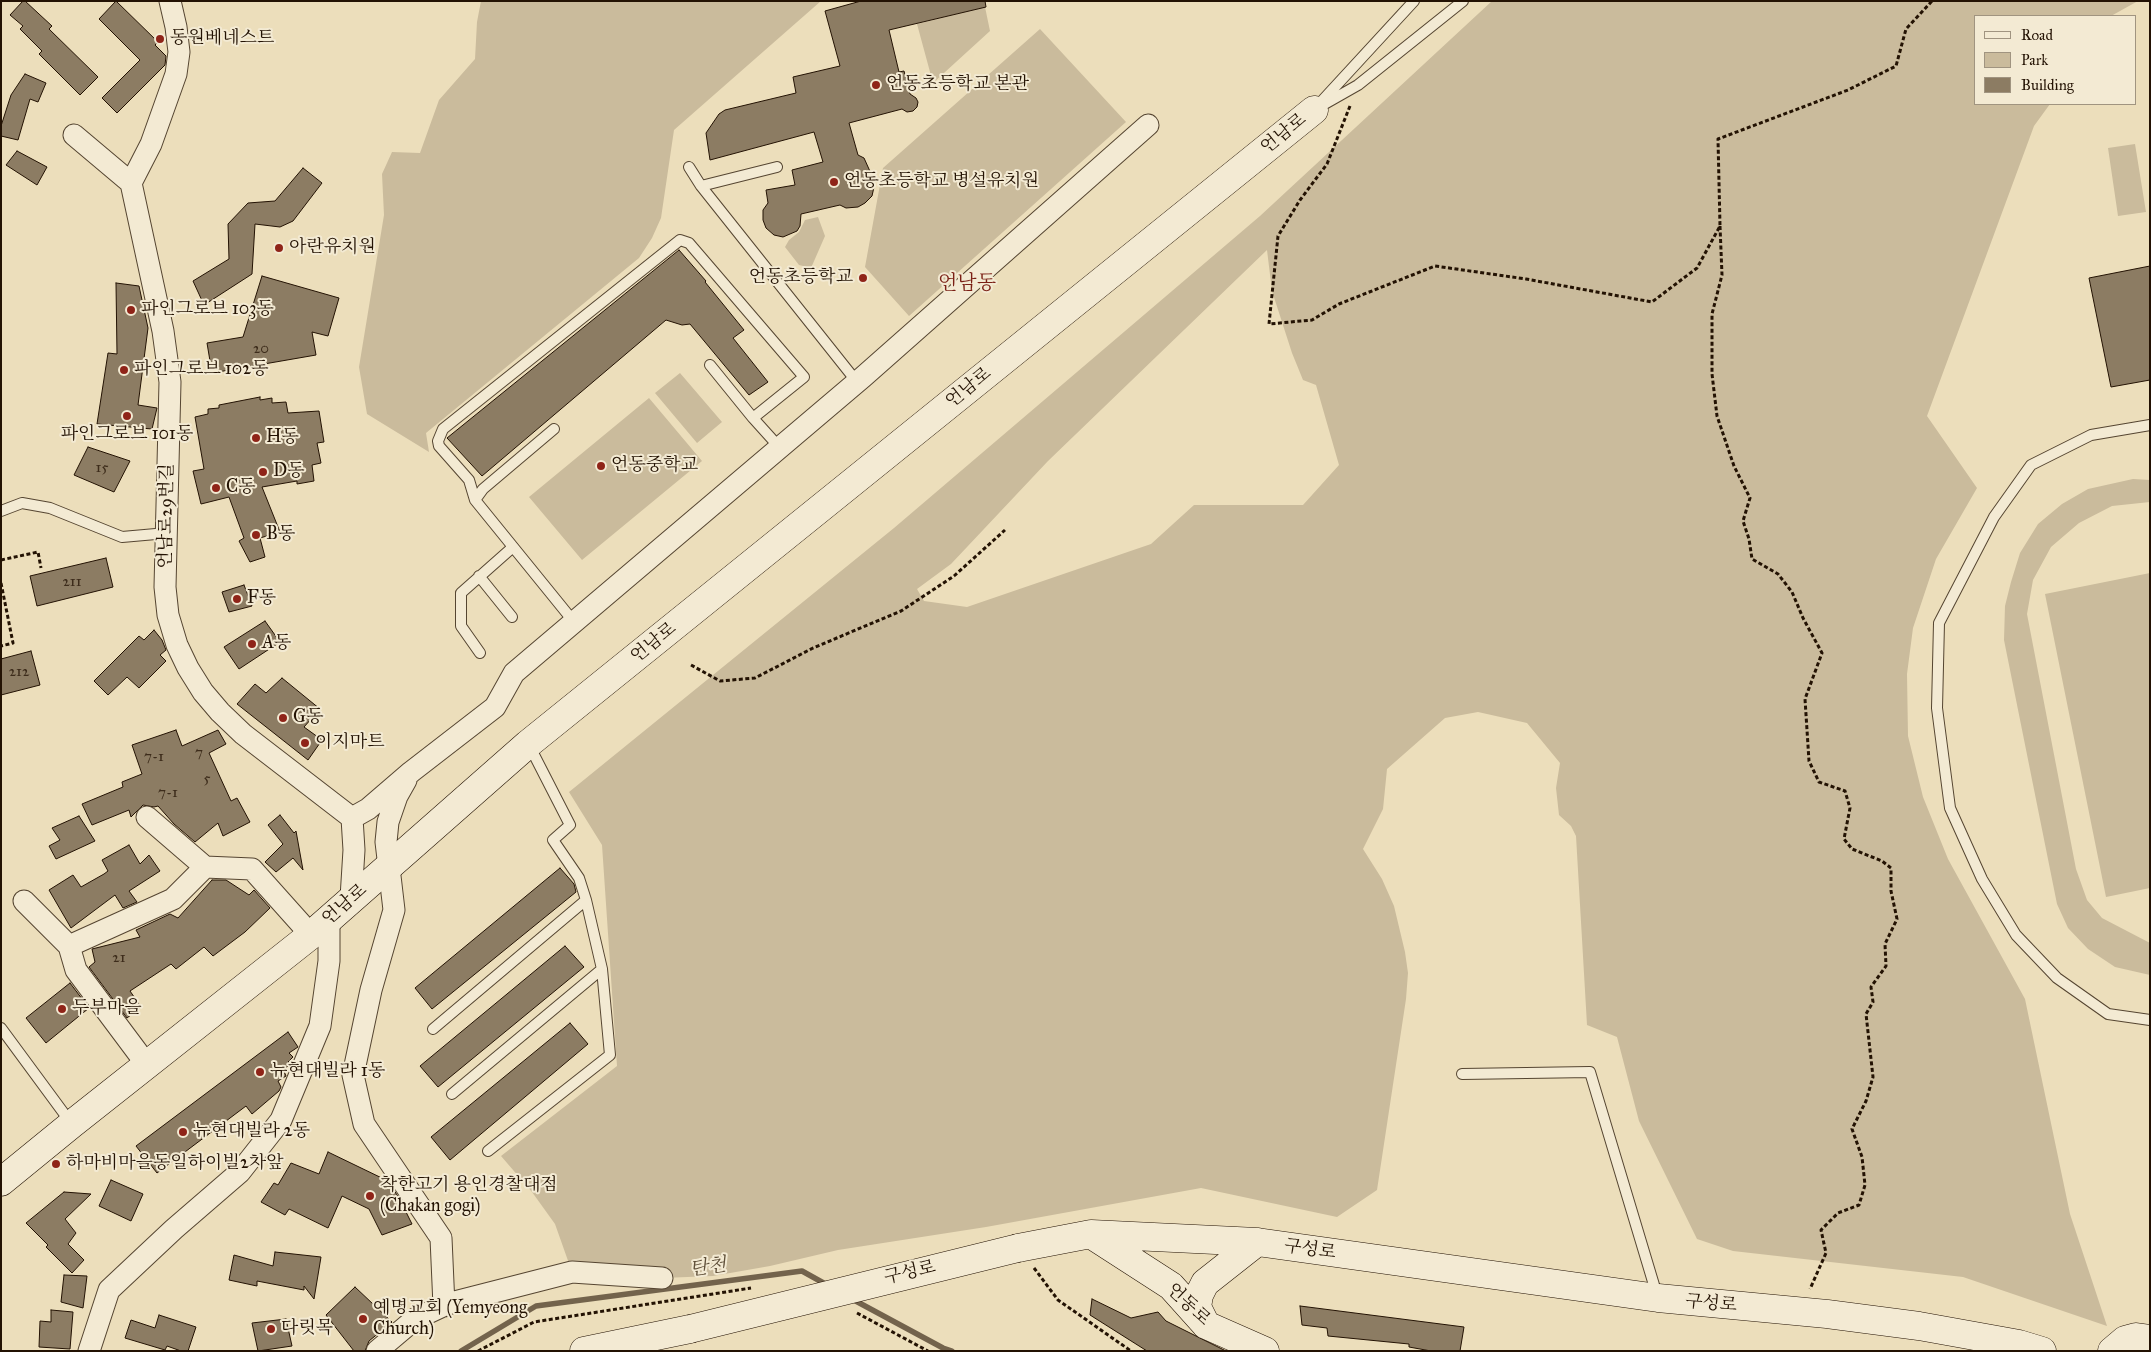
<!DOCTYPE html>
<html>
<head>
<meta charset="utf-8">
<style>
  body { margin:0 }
  #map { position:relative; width:2151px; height:1352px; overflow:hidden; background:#ecdebb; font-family:"IM FELL Great Primer",serif }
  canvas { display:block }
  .frame { position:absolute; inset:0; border:2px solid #231203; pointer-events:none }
  .legend { position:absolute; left:1974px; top:15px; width:162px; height:90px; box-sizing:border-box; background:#f3ead3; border:1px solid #a09480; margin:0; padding:6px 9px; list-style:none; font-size:15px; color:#231203 }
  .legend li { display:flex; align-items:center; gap:10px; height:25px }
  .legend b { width:25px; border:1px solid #a09480 }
</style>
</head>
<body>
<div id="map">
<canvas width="2151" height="1352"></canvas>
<div class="frame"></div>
<ul class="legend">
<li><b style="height:6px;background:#f3ead3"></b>Road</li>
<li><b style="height:14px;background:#cabb9c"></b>Park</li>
<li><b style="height:14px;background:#8c7c63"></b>Building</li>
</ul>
</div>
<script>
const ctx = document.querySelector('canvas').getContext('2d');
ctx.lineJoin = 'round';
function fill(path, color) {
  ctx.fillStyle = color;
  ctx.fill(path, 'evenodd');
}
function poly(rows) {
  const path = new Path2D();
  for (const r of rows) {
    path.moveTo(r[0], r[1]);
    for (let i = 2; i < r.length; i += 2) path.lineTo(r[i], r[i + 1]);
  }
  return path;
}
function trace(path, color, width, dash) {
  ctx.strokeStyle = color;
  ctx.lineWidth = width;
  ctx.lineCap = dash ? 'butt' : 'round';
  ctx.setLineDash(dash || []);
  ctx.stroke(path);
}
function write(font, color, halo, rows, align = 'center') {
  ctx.font = font + ' "IM FELL Great Primer","Noto Serif KR",serif';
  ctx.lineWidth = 4;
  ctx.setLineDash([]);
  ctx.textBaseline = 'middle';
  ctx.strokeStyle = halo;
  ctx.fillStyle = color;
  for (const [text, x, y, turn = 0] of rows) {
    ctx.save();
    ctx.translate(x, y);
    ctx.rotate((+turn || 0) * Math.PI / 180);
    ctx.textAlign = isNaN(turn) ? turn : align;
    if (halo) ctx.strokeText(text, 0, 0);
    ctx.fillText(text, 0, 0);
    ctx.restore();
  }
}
fill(poly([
  [481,1,821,1,674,130,661,218,652,238,639,258,426,433,429,452,367,414,359,367,384,215,382,174,392,152,420,153,439,100,475,59,477,22],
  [1492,1,2138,1,2111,16,1975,16,1975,104,2050,104,2034,126,1927,416,1977,488,1936,559,1913,628,1907,674,1908,736,1923,797,1948,859,2025,999,2070,1214,2107,1326,1963,1277,1733,1251,1697,1239,1639,1121,1617,1037,1587,1025,1576,836,1571,826,1559,815,1556,788,1560,763,1527,723,1478,712,1445,718,1387,769,1383,809,1363,849,1382,879,1394,906,1405,952,1408,973,1406,999,1377,1190,1337,1217,1201,1188,986,1227,838,1250,770,1266,713,1276,662,1278,572,1272,555,1224,532,1192,501,1156,617,1066,602,845,569,792,894,528,1260,216],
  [1267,250,1272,291,1292,353,1303,380,1316,385,1339,465,1303,505,1194,505,1151,544,967,607,924,601,917,589,951,564,1048,461],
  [985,7,990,31,933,83,917,24],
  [1040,29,1126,122,909,316,865,267,883,168],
  [2135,144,2146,212,2118,216,2108,148],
  [818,217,825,236,811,268,799,265,785,247,789,240,799,232,805,220],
  [680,373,722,422,697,443,655,393],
  [649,398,702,461,582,560,529,497],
  [2133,479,2150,480,2150,502,2112,506,2079,523,2051,547,2033,580,2027,614,2076,869,2087,900,2102,918,2150,943,2150,975,2115,967,2088,949,2068,928,2057,904,2004,640,2005,606,2011,582,2020,553,2038,524,2062,504,2088,489],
  [2150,573,2150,888,2106,897,2045,594]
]), '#cabb9c');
trace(poly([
  [852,1299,943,1348,952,1351],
  [461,1351,536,1306,802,1271,829,1286]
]), '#73634c', 5.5);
const building = poly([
  [23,1,25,1,52,26,49,29,98,77,80,95,39,54,42,51,20,29,23,26,10,15,23,1],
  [116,1,158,42,155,45,166,56,165,65,117,113,102,98,140,60,99,19,116,1],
  [861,1,985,1,986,7,889,30,899,72,904,71,910,94,916,98,918,102,917,107,913,111,907,112,902,109,849,123,858,155,864,158,873,178,874,187,872,196,865,203,858,207,846,208,840,205,801,214,800,226,797,231,783,237,774,235,766,228,763,220,763,210,768,203,766,190,795,185,792,170,823,162,814,132,710,160,706,133,719,114,725,110,796,93,793,77,840,66,825,11,861,1],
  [25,74,46,83,38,102,30,99,18,140,1,136,1,126,11,95,25,74],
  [17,151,47,167,37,185,6,165,17,151],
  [303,168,322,183,293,221,280,227,255,224,252,274,204,305,193,281,229,259,228,224,248,203,275,201,303,168],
  [679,250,706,281,705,282,744,330,733,338,768,382,749,395,690,324,682,325,666,320,482,476,447,438,679,250],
  [2150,266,2150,380,2111,387,2089,278,2150,266],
  [262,276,339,298,328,336,312,332,316,355,212,373,207,343,243,337,262,276],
  [116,283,139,286,148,328,138,405,157,408,152,429,97,424,108,353,117,354,116,283],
  [260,397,260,400,272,398,272,403,286,402,288,413,319,411,324,442,317,443,321,463,312,465,314,481,297,484,297,481,262,487,280,532,260,538,265,557,250,562,239,541,244,538,229,497,201,504,193,471,204,469,195,417,208,414,208,409,219,408,219,405,260,397],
  [88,447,130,461,114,492,74,475,88,447],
  [106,558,113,587,37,606,30,576,106,558],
  [244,585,252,606,229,612,222,592,244,585],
  [265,621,280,642,239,669,224,647,265,621],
  [154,630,162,640,166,650,160,655,166,661,139,688,127,677,108,695,94,681,139,636,144,640,154,630],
  [31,651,40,685,1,695,1,659,31,651],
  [282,678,320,709,304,727,322,740,308,760,237,704,255,684,266,693,282,678],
  [176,730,182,746,218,730,226,744,209,753,231,801,237,798,250,822,223,836,218,823,195,842,174,824,158,806,154,807,143,805,131,817,129,810,92,825,82,804,123,787,122,782,142,774,132,745,176,730],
  [280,815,294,833,296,831,303,870,293,858,276,872,265,862,283,844,268,825,280,815],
  [79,816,95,841,56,859,49,846,60,840,52,828,79,816],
  [129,845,140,864,149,855,160,871,129,891,137,902,123,908,115,895,71,928,49,890,73,875,81,887,104,874,108,871,102,860,129,845],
  [560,868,574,884,576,892,432,1009,415,988,560,868],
  [212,880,226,880,249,895,254,890,270,908,245,932,213,956,204,947,176,969,171,964,130,991,141,1007,127,1018,89,967,95,962,92,949,140,937,136,930,170,914,178,918,212,880],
  [565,946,584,967,438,1087,420,1066,565,946],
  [70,983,89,1008,46,1043,26,1018,70,983],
  [570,1023,588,1044,450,1160,431,1137,570,1023],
  [288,1032,298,1047,289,1053,293,1057,288,1062,290,1065,283,1069,286,1076,278,1081,281,1087,279,1091,252,1114,246,1106,157,1173,136,1146,288,1032],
  [328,1152,388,1181,399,1198,412,1224,382,1235,369,1209,342,1196,328,1228,289,1209,285,1215,261,1202,274,1183,278,1185,291,1163,319,1174,328,1152],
  [111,1180,143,1194,131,1221,99,1206,111,1180],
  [64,1192,91,1194,65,1219,76,1233,68,1244,84,1260,72,1273,46,1247,48,1245,26,1223,64,1192],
  [275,1252,321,1257,314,1299,304,1286,304,1290,257,1281,257,1286,229,1280,234,1255,273,1266,275,1252],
  [64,1275,87,1276,83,1308,61,1302,64,1275],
  [355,1287,392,1322,369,1341,365,1351,354,1351,326,1315,355,1287],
  [1092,1299,1131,1318,1158,1312,1166,1321,1226,1351,1147,1351,1090,1315,1092,1299],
  [1300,1306,1464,1327,1460,1351,1431,1351,1409,1347,1409,1344,1328,1336,1327,1328,1302,1325,1300,1306],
  [51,1310,73,1312,70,1349,39,1347,40,1321,51,1322,51,1310],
  [159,1315,196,1327,188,1351,181,1351,167,1346,165,1350,125,1338,131,1320,155,1328,159,1315],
  [286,1319,292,1346,258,1351,252,1323,286,1319]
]);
fill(building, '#8c7c63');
trace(building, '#231203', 1);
const lane = poly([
  [1321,102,1414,1],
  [1314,110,1358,85,1463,1],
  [689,167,701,186,857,382],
  [701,186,777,167],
  [710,365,753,418],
  [2150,425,2091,435,2031,465,1994,517,1939,623,1937,708,1950,808,1982,879,2016,935,2057,978,2108,1014,2150,1020],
  [475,500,483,489,554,429],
  [1,511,22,503,50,508,122,537,167,533],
  [479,576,512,617],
  [574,622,475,500,469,480,439,446,438,441,443,429,680,240,689,243,804,377,753,418,780,448],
  [480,653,461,626,461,593,513,547],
  [1,1028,71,1123],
  [433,1029,586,900],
  [1462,1074,1590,1072,1657,1295],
  [452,1094,602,969],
  [488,1151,610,1055,602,969,586,900,579,878,553,840,570,825,529,745]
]);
const street = poly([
  [170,1,176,27,179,52,176,74,151,144,131,183,163,331,170,382,165,587,168,615,177,645,188,668,203,692,220,712,243,734,352,818],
  [74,135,131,183],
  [406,780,397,796,388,822,386,842,394,910,371,990,353,1075,364,1124,441,1238,444,1306],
  [147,817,205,867],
  [351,898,354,850,352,818,368,809,411,772,495,707,514,673,863,377,1148,125],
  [24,901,69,946,173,899,205,867,252,869,311,935],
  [69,946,76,970,147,1065],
  [89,1351,109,1290,174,1229,240,1172,281,1120,320,1026,329,961,329,919],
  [377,1351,415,1319,447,1304,572,1272,662,1278]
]);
const secondary = poly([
  [1,1182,72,1124,311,935,528,744,1314,110],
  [1092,1235,1171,1286,1206,1325,1265,1351],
  [1018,1248,1091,1234,1257,1242,1658,1298,1827,1314,1919,1326,2019,1344,2042,1351],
  [1206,1325,1197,1307,1199,1295,1205,1283,1257,1242],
  [584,1351,690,1329],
  [2112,1351,2125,1340,2136,1337,2150,1339]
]);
trace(lane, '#554531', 12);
trace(street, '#554531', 23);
trace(secondary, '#231203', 29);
trace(poly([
  [1350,106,1327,164,1300,200,1278,236,1269,324,1312,320,1339,304,1435,266,1526,279,1652,302,1697,268,1720,226,1718,139,1848,90,1896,66,1906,29,1932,1],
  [1720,226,1722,275,1712,314,1712,374,1717,416,1734,466,1750,498,1743,521,1749,539,1752,559,1778,574,1792,592,1803,618,1822,653,1805,699,1809,761,1819,782,1845,791,1850,808,1844,839,1852,849,1882,861,1891,868,1891,891,1897,919,1885,944,1886,966,1871,987,1873,1002,1866,1014,1873,1077,1866,1101,1852,1129,1862,1157,1865,1185,1859,1205,1838,1213,1821,1230,1826,1253,1810,1289],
  [1,560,38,552,41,568],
  [1,583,13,643,1,646],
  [691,665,720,681,755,678,813,648,901,611,954,576,1005,530],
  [1034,1268,1058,1300,1131,1351],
  [857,1313,928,1351],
  [478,1351,534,1322,751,1288]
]), '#231203', 3, [4, 2.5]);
trace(lane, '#f3ead3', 10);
trace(street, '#f3ead3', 21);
trace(secondary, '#f3ead3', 28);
const secondaryBridge = poly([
  [690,1329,1018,1248]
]);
trace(secondaryBridge, '#231203', 29, []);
trace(secondaryBridge, '#f3ead3', 28);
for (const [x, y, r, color] of [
  [160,39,5,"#8f2418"],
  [876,85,5,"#8f2418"],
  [834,182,5,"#8f2418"],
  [279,248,5,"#8f2418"],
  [863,278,5,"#8f2418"],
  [131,310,5,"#8f2418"],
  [124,370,5,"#8f2418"],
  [127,416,5,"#8f2418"],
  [256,438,5,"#8f2418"],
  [601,466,5,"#8f2418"],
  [263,472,5,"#8f2418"],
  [216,488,5,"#8f2418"],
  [256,535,5,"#8f2418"],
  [237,599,5,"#8f2418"],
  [252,644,5,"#8f2418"],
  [283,718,5,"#8f2418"],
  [305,743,5,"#8f2418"],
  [62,1009,5,"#8f2418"],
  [260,1072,5,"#8f2418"],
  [183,1132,5,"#8f2418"],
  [56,1164,5,"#8f2418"],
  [370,1196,5,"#8f2418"],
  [363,1319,5,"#8f2418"],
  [271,1329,5,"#8f2418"]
]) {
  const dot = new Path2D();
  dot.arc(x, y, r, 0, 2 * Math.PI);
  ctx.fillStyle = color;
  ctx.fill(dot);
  trace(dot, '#f3ead3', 2);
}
write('15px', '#3d2c1b', null, [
  ["20",261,349],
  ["15",102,468],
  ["211",72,582],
  ["212",19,672],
  ["7",199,753],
  ["7-1",154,757],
  ["5",207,779],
  ["7-1",168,793],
  ["21",119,958]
]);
write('18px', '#231203', '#f3ead3', [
  ["동원베네스트",170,39],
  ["언동초등학교 본관",886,85],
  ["언동초등학교 병설유치원",844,182],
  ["아란유치원",289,248],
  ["언동초등학교",853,278,"right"],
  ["파인그로브 103동",141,310],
  ["파인그로브 102동",134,370],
  ["파인그로브 101동",127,435,"center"],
  ["H동",266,438],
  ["언동중학교",611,466],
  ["D동",273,472],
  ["C동",226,488],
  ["B동",266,535],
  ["F동",247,599],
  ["A동",262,644],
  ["G동",293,718],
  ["이지마트",315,743],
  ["두부마을",72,1009],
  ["뉴현대빌라 1동",270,1072],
  ["뉴현대빌라 2동",193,1132],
  ["하마비마을동일하이빌2차앞",66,1164],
  ["착한고기 용인경찰대점",380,1186],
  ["(Chakan gogi)",380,1207],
  ["예명교회 (Yemyeong",373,1309],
  ["Church)",373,1330],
  ["다릿목",281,1329]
], 'left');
write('18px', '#231203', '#f3ead3', [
  ["언남로",1284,134,-39],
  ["언남로",969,388,-39],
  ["언남로29번길",167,516,-89],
  ["언남로",654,643,-39],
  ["언남로",345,905,-41],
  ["구성로",1310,1250,8],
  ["구성로",910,1273,-13],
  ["구성로",1711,1304,5],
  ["언동로",1188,1305,43]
]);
write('italic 19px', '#5f4f39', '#f3ead3', [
  ["탄천",708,1268,-8]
]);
write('20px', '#7a1f14', '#f3ead3', [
  ["언남동",967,284]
]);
</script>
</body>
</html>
